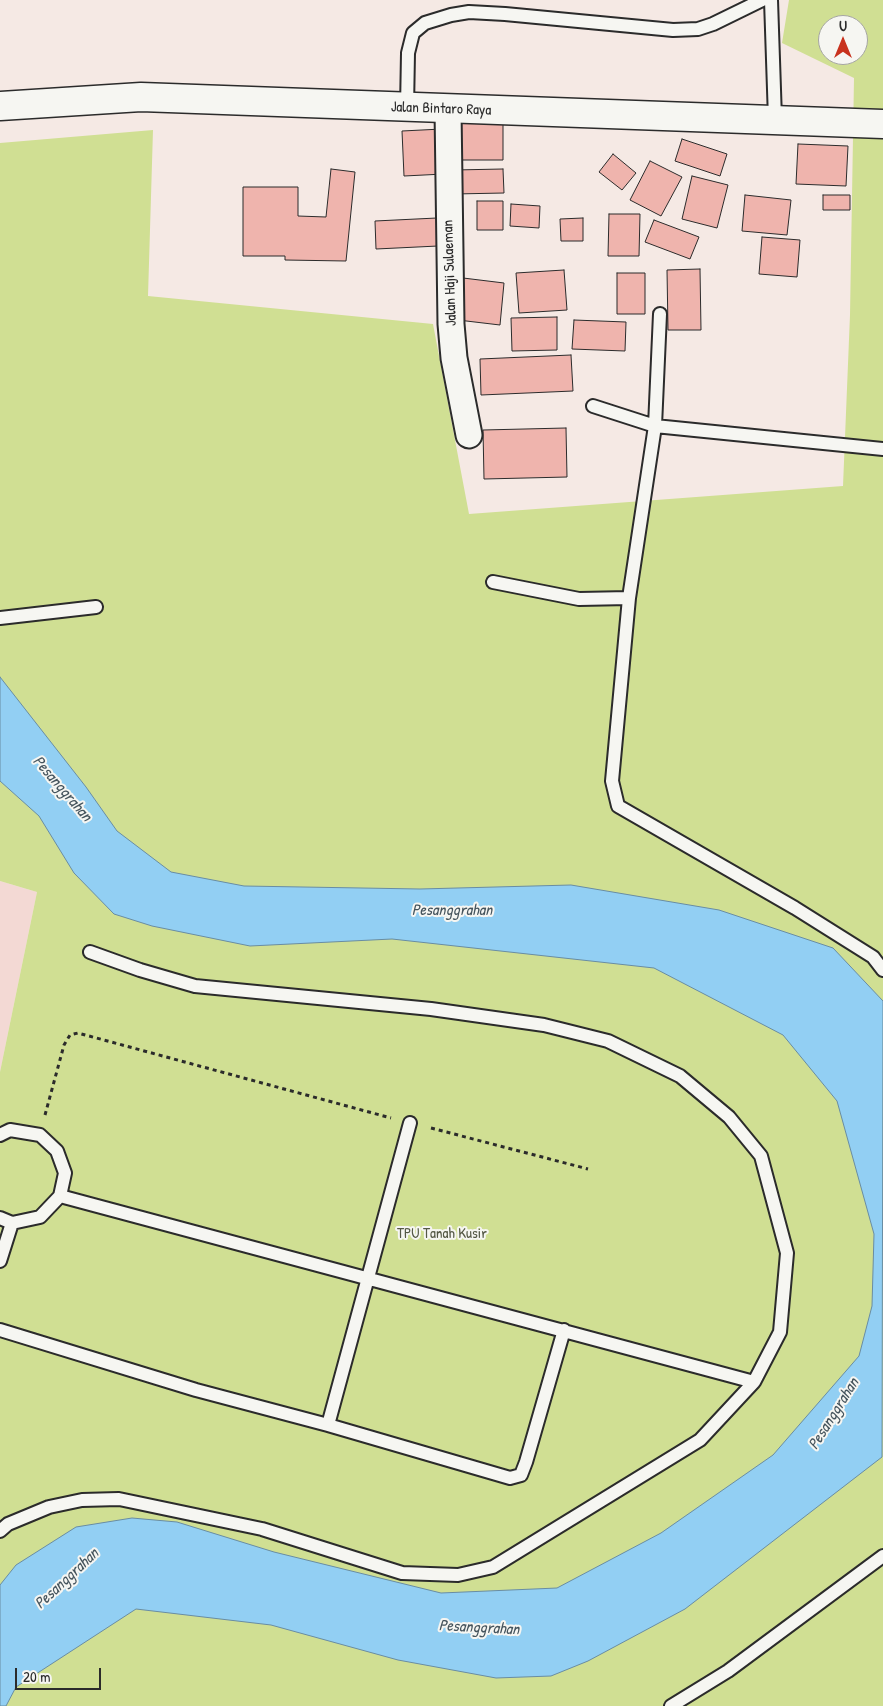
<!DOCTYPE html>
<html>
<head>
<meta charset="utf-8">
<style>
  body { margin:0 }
  #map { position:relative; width:883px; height:1706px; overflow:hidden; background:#f5e9e4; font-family:"Patrick Hand",sans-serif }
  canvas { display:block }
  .north { position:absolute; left:818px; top:15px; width:50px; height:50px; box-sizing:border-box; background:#f6f6f2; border:1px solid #a5a5a2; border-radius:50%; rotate:0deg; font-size:14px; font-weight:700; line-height:20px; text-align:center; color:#2b2b2b }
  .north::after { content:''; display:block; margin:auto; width:18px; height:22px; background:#c8321e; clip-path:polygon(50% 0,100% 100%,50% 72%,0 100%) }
  .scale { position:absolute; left:15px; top:1668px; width:86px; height:22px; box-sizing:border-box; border:2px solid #2b2b2b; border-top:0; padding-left:6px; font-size:15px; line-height:18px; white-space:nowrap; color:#2b2b2b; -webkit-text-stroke:4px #f6f6f2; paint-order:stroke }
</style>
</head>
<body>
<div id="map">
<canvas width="883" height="1706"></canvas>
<div class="north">U</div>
<div class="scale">20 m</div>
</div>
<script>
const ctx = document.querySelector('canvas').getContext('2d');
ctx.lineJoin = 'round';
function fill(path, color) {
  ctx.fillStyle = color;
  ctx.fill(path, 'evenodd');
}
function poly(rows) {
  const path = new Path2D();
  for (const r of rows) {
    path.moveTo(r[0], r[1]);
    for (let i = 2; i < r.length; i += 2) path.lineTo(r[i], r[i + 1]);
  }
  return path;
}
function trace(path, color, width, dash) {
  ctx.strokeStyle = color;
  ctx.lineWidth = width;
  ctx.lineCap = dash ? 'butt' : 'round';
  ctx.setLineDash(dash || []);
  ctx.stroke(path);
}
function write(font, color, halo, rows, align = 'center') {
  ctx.font = font + ' "Patrick Hand",sans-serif';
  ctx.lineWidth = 4;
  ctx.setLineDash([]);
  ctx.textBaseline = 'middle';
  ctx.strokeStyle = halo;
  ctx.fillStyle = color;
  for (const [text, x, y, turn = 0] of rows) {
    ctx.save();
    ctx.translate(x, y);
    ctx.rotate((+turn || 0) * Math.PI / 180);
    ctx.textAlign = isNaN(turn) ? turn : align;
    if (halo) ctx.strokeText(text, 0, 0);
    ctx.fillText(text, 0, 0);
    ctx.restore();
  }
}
fill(poly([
  [0,881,37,892,0,1072]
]), '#f3d9d4');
fill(poly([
  [789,0,883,0,883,1706,0,1706,0,1072,37,892,0,881,0,143,153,130,148,296,433,324,469,514,843,486,850,315,854,78,782,43],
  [828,25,858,25,858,55,828,55]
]), '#d0df93');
const water = poly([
  [0,677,86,787,117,831,171,872,244,886,420,889,571,885,719,910,833,948,883,1001,882,1457,685,1609,588,1661,551,1676,496,1678,398,1660,271,1625,136,1609,16,1687,6,1706,0,1706,0,1585,16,1565,76,1527,132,1518,177,1522,274,1552,441,1593,557,1588,661,1533,773,1455,859,1356,872,1306,874,1234,837,1101,783,1035,654,968,392,939,250,946,152,926,114,914,74,873,39,816,0,781,0,677]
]);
fill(water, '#92cff3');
trace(water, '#698da3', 1);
const building = poly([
  [457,123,503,123,503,160,457,160,457,123],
  [442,129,444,174,404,176,402,131,442,129],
  [682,139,727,154,720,176,675,161,682,139],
  [798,144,848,146,846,186,796,184,798,144],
  [613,154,636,173,622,190,599,172,613,154],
  [650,161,682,177,661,216,630,200,650,161],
  [331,169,355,172,346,261,285,260,285,256,243,256,243,187,298,187,298,216,326,217,331,169],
  [503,169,504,193,454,194,454,170,503,169],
  [692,176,728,185,717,228,682,219,692,176],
  [745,195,791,200,787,235,742,231,745,195],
  [823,195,850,195,850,210,823,210,823,195],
  [477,201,503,201,503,230,477,230,477,201],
  [511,204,540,206,539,228,510,226,511,204],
  [609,214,640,214,639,256,608,256,609,214],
  [437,218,438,246,376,249,375,221,437,218],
  [583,218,583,241,561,241,560,219,583,218],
  [654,220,699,237,690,259,645,242,654,220],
  [762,237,800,240,797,277,759,274,762,237],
  [700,269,701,330,668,330,667,270,700,269],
  [564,270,567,310,519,313,516,273,564,270],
  [617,273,645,273,645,314,617,314,617,273],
  [463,278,504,283,500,325,458,320,463,278],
  [557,317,557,350,512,351,511,318,557,317],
  [574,320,626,322,625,351,572,349,574,320],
  [571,355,573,391,481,395,480,359,571,355],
  [566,428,567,477,484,479,483,430,566,428]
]);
fill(building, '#efb4ad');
trace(building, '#2b2b2b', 1);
const service = poly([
  [771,0,775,119],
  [407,108,408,53,413,33,425,23,451,15,469,12,505,14,673,30,698,29,713,24,762,0],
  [593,406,655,426,883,449],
  [493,582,579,599,629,598,655,426,660,314],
  [629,598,612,781,618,806,795,908,873,957,883,970],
  [0,618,96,607],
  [90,952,140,970,195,986,431,1009,544,1025,608,1041,680,1076,729,1117,761,1156,787,1253,780,1332,754,1382],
  [0,1135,10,1130,40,1135,57,1151,65,1173,60,1196,40,1217,12,1223,0,1218],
  [0,1261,12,1223],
  [0,1330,196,1390,328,1425,510,1478,521,1475,526,1462,564,1330],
  [328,1425,410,1123],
  [0,1531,8,1524,49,1507,82,1500,119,1499,262,1529,402,1573,458,1575,493,1567,700,1440,754,1382,60,1196],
  [671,1706,728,1671,883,1556]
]);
const minor = poly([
  [448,110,451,324,454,358,469,435]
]);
const secondary = poly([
  [0,106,141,97,883,124]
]);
trace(service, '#2b2b2b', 16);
trace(minor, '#2b2b2b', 29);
trace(secondary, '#2b2b2b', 31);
trace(poly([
  [45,1115,64,1045,70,1035,78,1033,391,1118],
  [431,1128,588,1169]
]), '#2b2b2b', 3, [4, 4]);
trace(service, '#f6f6f2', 12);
trace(minor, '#f6f6f2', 25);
trace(secondary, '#f6f6f2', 28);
write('15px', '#2b2b2b', '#f6f6f2', [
  ["Jalan Bintaro Raya",441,109,2],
  ["Jalan Haji Sulaeman",450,273,-92]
]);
write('15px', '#545845', '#f6f6f2', [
  ["TPU Tanah Kusir",442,1234]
]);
write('italic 16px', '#45545d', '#f6f6f2', [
  ["Pesanggrahan",62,789,49],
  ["Pesanggrahan",452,911],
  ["Pesanggrahan",834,1414,-58],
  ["Pesanggrahan",67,1579,-43],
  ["Pesanggrahan",479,1628,3]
]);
</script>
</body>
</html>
